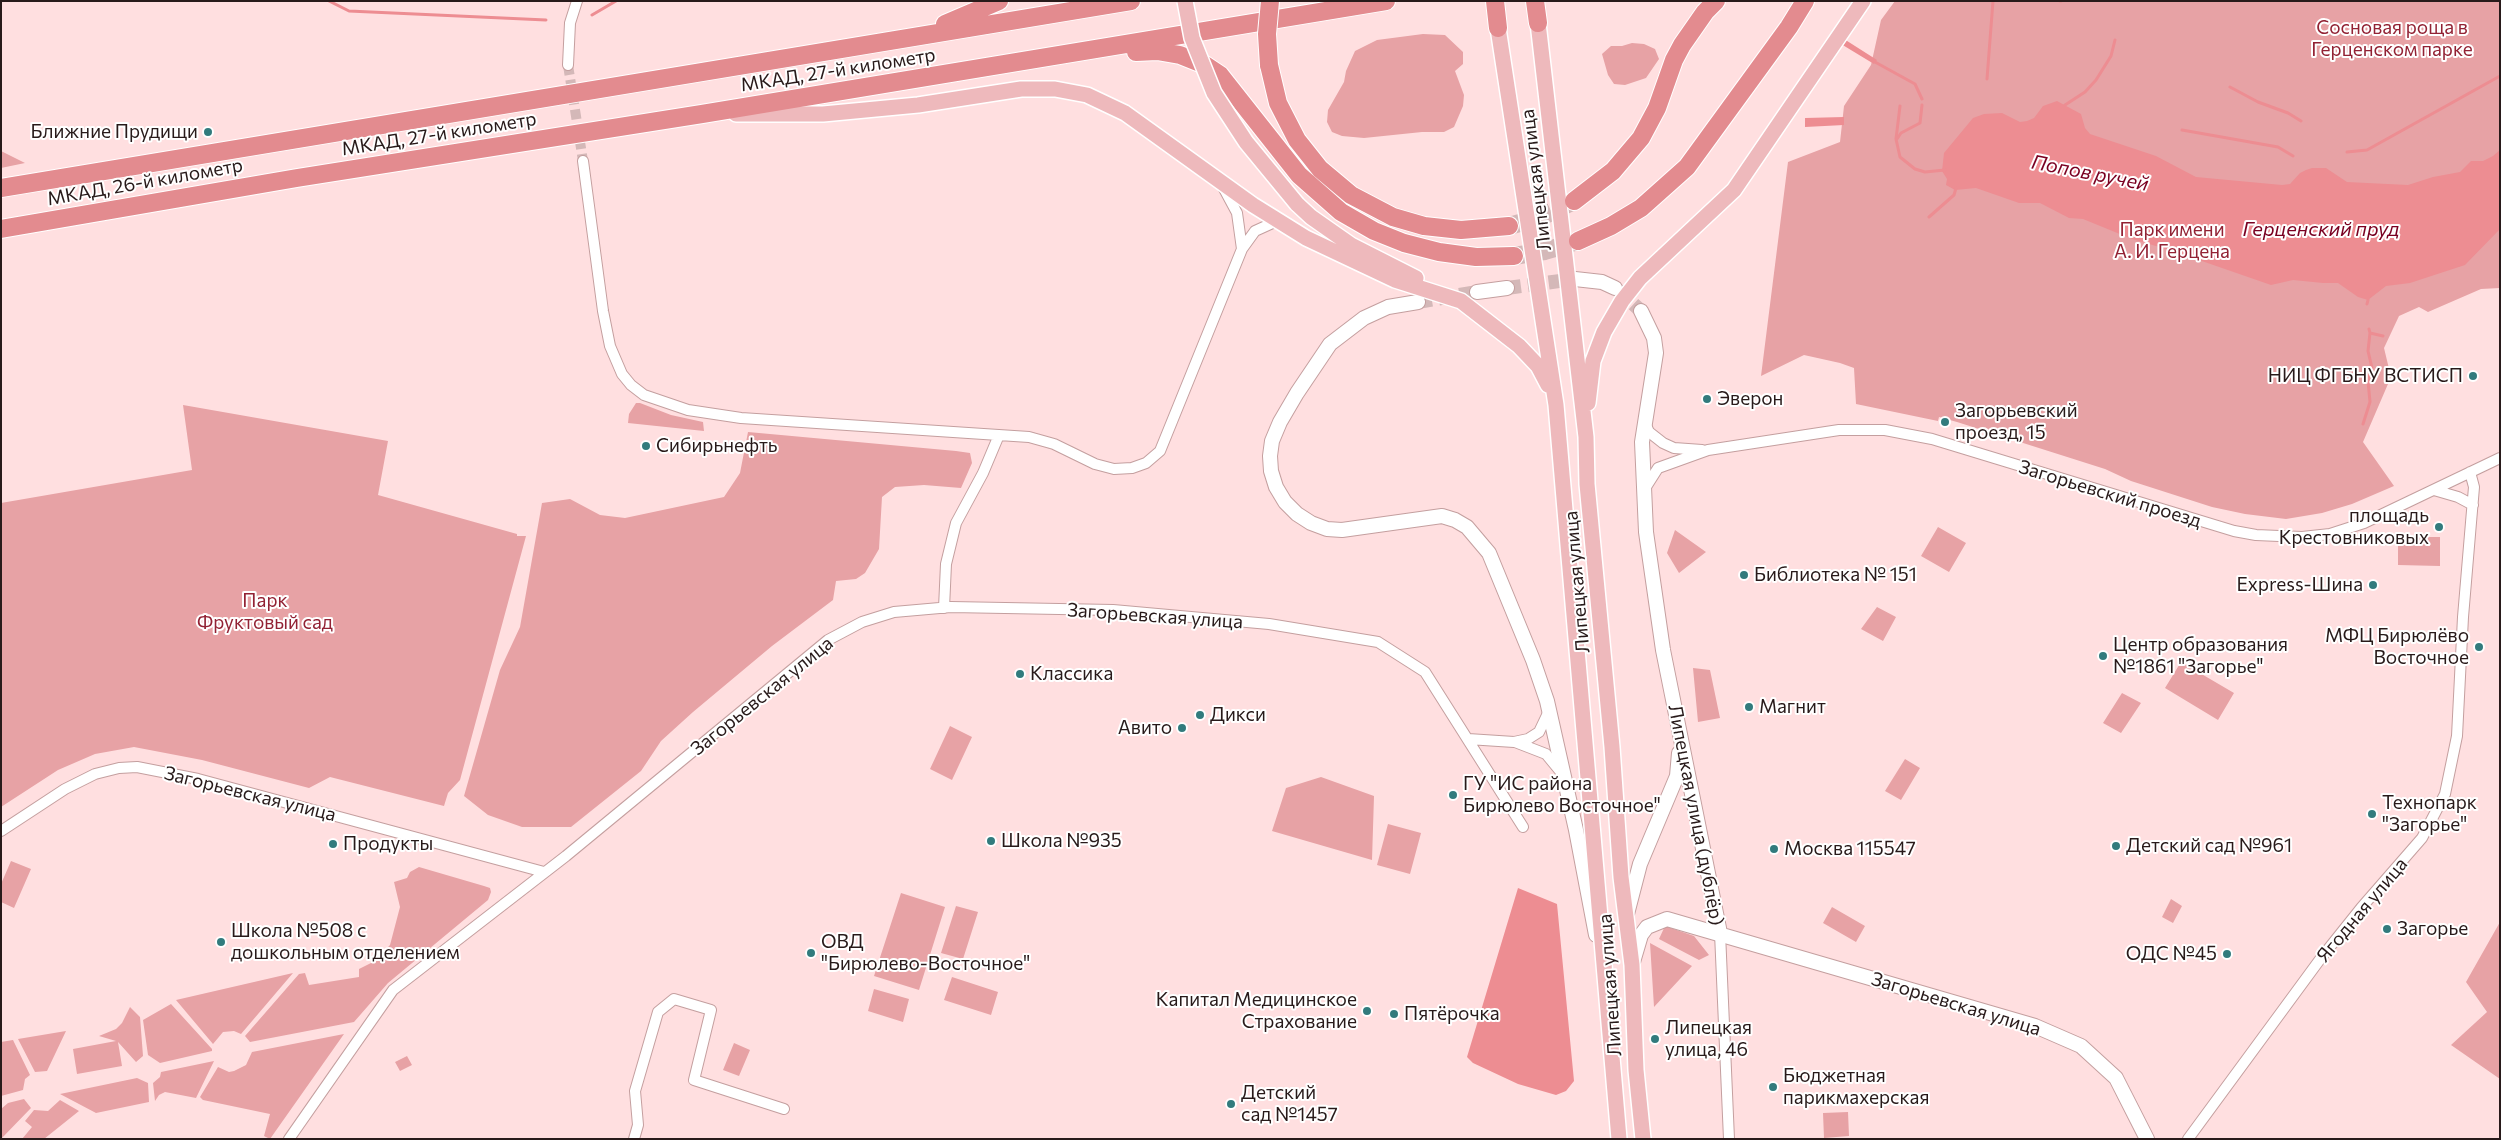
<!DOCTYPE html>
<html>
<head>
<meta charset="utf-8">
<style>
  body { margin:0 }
  #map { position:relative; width:2501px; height:1140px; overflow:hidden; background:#ffdfe0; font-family:Commissioner,sans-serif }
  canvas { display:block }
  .frame { position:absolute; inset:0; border:2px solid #281a1a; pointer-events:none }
</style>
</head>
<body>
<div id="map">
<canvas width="2501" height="1140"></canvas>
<div class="frame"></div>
</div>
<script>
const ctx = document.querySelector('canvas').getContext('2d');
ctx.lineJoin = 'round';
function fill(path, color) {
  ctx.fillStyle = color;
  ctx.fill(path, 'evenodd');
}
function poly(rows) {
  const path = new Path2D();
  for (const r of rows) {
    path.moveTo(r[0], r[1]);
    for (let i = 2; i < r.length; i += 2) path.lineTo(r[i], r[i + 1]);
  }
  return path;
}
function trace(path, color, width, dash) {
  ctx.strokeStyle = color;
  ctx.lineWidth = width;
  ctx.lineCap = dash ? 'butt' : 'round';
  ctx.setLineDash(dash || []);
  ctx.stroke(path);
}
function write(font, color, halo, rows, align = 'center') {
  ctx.font = font + ' Commissioner,sans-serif';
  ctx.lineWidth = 4;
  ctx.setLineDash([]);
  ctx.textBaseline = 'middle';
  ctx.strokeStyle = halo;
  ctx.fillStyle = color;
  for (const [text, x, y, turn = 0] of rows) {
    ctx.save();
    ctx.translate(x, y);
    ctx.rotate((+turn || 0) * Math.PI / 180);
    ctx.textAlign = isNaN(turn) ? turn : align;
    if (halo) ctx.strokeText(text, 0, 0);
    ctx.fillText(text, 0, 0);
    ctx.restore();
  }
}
fill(poly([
  [1895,1,2500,1,2500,288,2481,289,2428,312,2419,307,2399,316,2384,348,2391,377,2363,442,2394,486,2352,504,2322,513,2286,519,2245,514,2212,507,2131,481,2105,469,1957,422,1939,417,1938,421,1856,404,1854,368,1840,363,1804,355,1761,376,1788,162,1840,142,1844,106,1871,65,1881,20],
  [1423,34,1445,35,1463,52,1463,64,1455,71,1464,95,1463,106,1454,127,1444,132,1422,132,1364,138,1342,136,1332,132,1327,122,1328,110,1344,82,1346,71,1355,51,1377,40],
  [1632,43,1644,44,1655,49,1659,59,1646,78,1625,85,1614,84,1608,75,1602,54,1611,46,1622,46],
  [1,151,25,163,1,168],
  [636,403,640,403,671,415,703,422,704,431,628,423,629,414],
  [183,405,388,441,378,495,517,534,517,536,526,536,460,780,448,793,444,806,330,777,309,788,202,760,134,747,95,754,58,770,1,807,1,503,192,470],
  [748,432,956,451,970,453,972,463,961,488,924,485,895,487,882,497,879,549,865,573,856,579,836,581,833,600,772,646,693,712,661,741,641,771,571,827,522,827,488,815,464,796,500,670,520,627,542,503,570,499,600,515,625,518,724,497,740,473],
  [1938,527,1966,543,1949,572,1921,556],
  [1675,530,1706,552,1679,573,1667,553],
  [2398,537,2440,537,2440,566,2398,565],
  [1877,607,1896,617,1883,641,1861,629],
  [2181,662,2234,693,2218,720,2165,688],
  [1693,668,1710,670,1720,718,1698,722],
  [2122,693,2141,703,2121,733,2103,723],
  [950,726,972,737,952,780,930,769],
  [1905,759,1920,768,1901,800,1885,791],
  [1321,777,1374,796,1372,860,1272,831,1286,788],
  [1388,824,1421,833,1410,874,1377,865],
  [11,861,31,869,14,908,1,902,1,884],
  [419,867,484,886,490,888,491,892,488,900,388,983,354,1022,250,1042,245,1036,299,974,305,973,309,985,359,977,359,969,375,961,390,945,400,907,394,882,407,878,410,872],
  [901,893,945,907,919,990,874,976],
  [2171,899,2182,906,2173,923,2162,917],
  [956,906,978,912,963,959,941,953],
  [1832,907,1865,926,1856,942,1823,923],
  [2500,922,2500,1079,2451,1045,2487,1012,2466,982],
  [1665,926,1694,936,1709,955,1699,960,1659,939],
  [1650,943,1692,966,1654,1007],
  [293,973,241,1034,234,1031,223,1032,213,1044,176,1000],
  [952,977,998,992,991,1015,944,1000],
  [874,989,909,999,903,1022,868,1011],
  [171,1004,212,1049,212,1051,160,1063,148,1055,143,1020],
  [130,1007,140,1017,143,1056,136,1062,118,1042,122,1066,77,1074,73,1049,116,1041,99,1036,116,1029,122,1023],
  [66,1031,47,1071,35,1072,18,1039],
  [344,1034,270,1139,264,1136,270,1114,203,1100,200,1097,218,1067,229,1072,234,1071,246,1065,252,1052],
  [13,1040,30,1075,25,1079,23,1090,1,1096,1,1042],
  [734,1043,750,1050,739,1076,723,1070],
  [407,1056,412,1065,400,1071,395,1062],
  [214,1061,196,1098,165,1092,159,1095,155,1101,153,1083,160,1077,161,1072],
  [137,1078,148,1083,149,1102,96,1113,60,1094],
  [24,1099,31,1108,1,1139,1,1109,8,1103],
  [60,1100,79,1111,44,1139,22,1139,32,1127,25,1121,34,1110,48,1111],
  [1848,1112,1849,1136,1824,1138,1823,1113]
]), '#e7a2a5');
fill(poly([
  [1844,39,1877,60,1874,64,1841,44],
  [2057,101,2081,114,2085,128,2090,134,2156,156,2196,177,2282,185,2290,184,2300,173,2306,170,2312,168,2326,168,2347,182,2408,185,2433,177,2460,172,2471,161,2483,161,2493,156,2500,150,2500,229,2465,265,2410,283,2386,286,2368,300,2358,297,2338,283,2323,283,2293,280,2271,285,2173,251,2132,239,2083,219,2069,218,2040,203,2019,203,1976,188,1955,190,1946,185,1947,179,1942,171,1944,153,1973,118,1984,114,2002,113,2020,122,2027,121,2034,118,2043,106],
  [1844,117,1844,125,1805,127,1805,118],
  [1518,888,1557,904,1574,1081,1566,1091,1556,1095,1518,1084,1473,1063,1467,1057]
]), '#ed8d92');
trace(poly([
  [329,1,349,11,546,20],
  [2060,1,2061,1],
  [592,15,616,1],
  [1875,62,1915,84,1922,99],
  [1987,79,1993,1],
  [2230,87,2258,102,2288,113,2301,121],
  [2065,105,2085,92,2096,80,2111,56,2115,40],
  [1900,106,1896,139,1900,157,1915,169,1925,172,1945,170],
  [2182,130,2278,147,2293,156],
  [1897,139,1901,133,1920,123,1922,105],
  [2347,152,2367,150,2500,76],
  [1929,217,1954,195,1956,188],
  [2367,304,2368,300],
  [2369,329,2370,333,2383,336],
  [2363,424,2370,402,2368,381,2372,368,2368,351,2370,333]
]), '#ed8d92', 3);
trace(poly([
  [568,65,583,161]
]), '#d4b8b8', 10, [10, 5]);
trace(poly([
  [1507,288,1575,279],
  [1618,290,1641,311],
  [1418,302,1477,292]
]), '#d4b8b8', 14, [14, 7]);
trace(poly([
  [1509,226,1541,217,1574,201],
  [1514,256,1545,251,1578,241]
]), '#d4b8b8', 18, [18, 9]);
const street = poly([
  [568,65,570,23,577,1],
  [583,161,603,311,610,346,622,374,631,385,644,395,688,410,741,418,1029,437,1054,444,1095,464,1114,469,1132,468,1146,463,1160,451,1242,249,1255,231,1277,221],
  [1223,187,1237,213,1242,249],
  [1645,423,1649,432,1663,443,1674,448,1702,450],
  [1644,490,1658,468,1708,450,1839,430,1885,430,1932,439,2234,531,2256,535,2302,537,2330,534,2364,523,2500,458],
  [2434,490,2458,497,2473,505],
  [944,608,946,564,956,523,983,473,999,435],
  [1468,739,1514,742,1528,739,1539,732,1549,711],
  [1515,742,1546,754,1560,771],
  [1,831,65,789,95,774,119,768,137,767,198,779,544,872],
  [1720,933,1729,1139],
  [289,1139,393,990,566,856,828,640,862,622,894,612,951,607,1113,610,1269,624,1378,642,1425,672,1523,827],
  [634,1139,638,1125,635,1091,658,1012,674,999,711,1010,694,1080,784,1109],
  [2188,1139,2321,958,2361,908,2422,838,2445,794,2457,736,2463,617,2474,487,2470,472]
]);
const secondary = poly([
  [1575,279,1602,282,1615,288],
  [1477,292,1507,288],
  [1418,302,1388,307,1364,318,1330,344,1297,393,1280,422,1272,441,1270,456,1271,471,1276,487,1285,502,1297,514,1311,523,1327,529,1342,530,1442,516,1455,520,1467,527,1489,553,1533,660,1547,701,1576,830,1596,935],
  [1641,311,1654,338,1656,353,1642,442,1646,532,1663,650,1720,933],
  [1627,914,1640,864,1677,776,1679,753],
  [1633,962,1641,935,1647,927,1667,919,2035,1026,2081,1046,2116,1078,2147,1139]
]);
const primary = poly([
  [1538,23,1586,437,1587,484,1612,747,1621,877,1632,965,1636,1070,1643,1139],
  [1498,28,1556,405,1619,1139],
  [736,114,823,114,918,105,1021,89,1055,89,1087,95,1125,113,1253,205,1306,238,1395,280,1461,301,1519,346,1538,366,1548,385],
  [1297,204,1311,217,1351,245,1416,278],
  [1588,403,1593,361,1604,332,1622,301,1640,278,1734,190,1863,1]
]);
const highway = poly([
  [1495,1,1498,28],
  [1535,1,1538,23],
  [945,24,999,1],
  [1136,52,1157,51,1180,55,1205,65,1220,75,1299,175,1341,212,1374,231,1404,243,1439,252,1476,257,1514,256],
  [1269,65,1278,103,1297,140,1320,169,1351,195,1393,217,1424,226,1461,230,1509,226],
  [1,188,1131,1],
  [1574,201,1613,171,1641,138,1657,108,1674,60,1682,45,1705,12,1716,1],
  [1,229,297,178,702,114,1386,1],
  [1578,241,1611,226,1641,208,1687,167,1789,27,1805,1]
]);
trace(street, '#c49f9f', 12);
trace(secondary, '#c49f9f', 16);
trace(primary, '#fff', 18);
trace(highway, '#fff', 20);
trace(street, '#fff', 10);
trace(secondary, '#fff', 14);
trace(primary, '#eeb9bc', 15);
trace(highway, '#e38b8f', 18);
const primaryBridge = poly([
  [1185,1,1192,38,1214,93,1246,142,1297,204]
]);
const highwayBridge = poly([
  [1269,65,1267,34,1270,1]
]);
trace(primaryBridge, '#fff', 18, []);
trace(highwayBridge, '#fff', 20, []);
trace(primaryBridge, '#eeb9bc', 15);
trace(highwayBridge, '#e38b8f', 18);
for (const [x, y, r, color] of [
  [208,132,5,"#327b7d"],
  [2473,376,5,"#327b7d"],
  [1707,399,5,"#327b7d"],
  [1945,422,5,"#327b7d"],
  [646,446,5,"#327b7d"],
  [2439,527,5,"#327b7d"],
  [1744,575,5,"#327b7d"],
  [2373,585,5,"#327b7d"],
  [2479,647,5,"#327b7d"],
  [2103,656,5,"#327b7d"],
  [1020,674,5,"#327b7d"],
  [1749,707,5,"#327b7d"],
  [1200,715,5,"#327b7d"],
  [1182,728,5,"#327b7d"],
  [1453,795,5,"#327b7d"],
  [2372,814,5,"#327b7d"],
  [991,841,5,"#327b7d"],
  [333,844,5,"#327b7d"],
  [2116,846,5,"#327b7d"],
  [1774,849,5,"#327b7d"],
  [2387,929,5,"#327b7d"],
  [221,942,5,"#327b7d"],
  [811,953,5,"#327b7d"],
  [2227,954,5,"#327b7d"],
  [1367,1011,5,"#327b7d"],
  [1394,1014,5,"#327b7d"],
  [1655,1039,5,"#327b7d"],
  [1773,1087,5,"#327b7d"],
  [1231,1104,5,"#327b7d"]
]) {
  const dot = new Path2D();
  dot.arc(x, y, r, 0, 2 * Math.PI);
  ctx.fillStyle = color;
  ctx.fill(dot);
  trace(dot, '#fff', 2);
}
write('19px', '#922234', '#fff', [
  ["Сосновая роща в",2392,28],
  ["Герценском парке",2392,50],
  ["Парк имени",2172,230],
  ["А. И. Герцена",2172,252],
  ["Парк",265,601],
  ["Фруктовый сад",265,623]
]);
write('19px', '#281a1a', '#fff', [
  ["МКАД, 27-й километр",838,70,-9],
  ["МКАД, 27-й километр",439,134,-9],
  ["Липецкая улица",1536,180,-97],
  ["МКАД, 26-й километр",145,182,-10],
  ["Загорьевский проезд",2110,494,17],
  ["Липецкая улица",1577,582,-95],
  ["Загорьевская улица",1155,616,4],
  ["Загорьевская улица",762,696,-39],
  ["Загорьевская улица",250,794,14],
  ["Липецкая улица (дублёр)",1696,815,79],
  ["Ягодная улица",2362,910,-50],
  ["Липецкая улица",1610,985,-94],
  ["Загорьевская улица",1956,1004,17]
]);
write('19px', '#281a1a', '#fff', [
  ["Ближние Прудищи",198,132,"right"],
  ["НИЦ ФГБНУ ВСТИСП",2463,376,"right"],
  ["Эверон",1717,399],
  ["Загорьевский",1955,411],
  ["проезд, 15",1955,433],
  ["Сибирьнефть",656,446],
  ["площадь",2429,516,"right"],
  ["Крестовниковых",2429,538,"right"],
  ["Библиотека № 151",1754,575],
  ["Express-Шина",2363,585,"right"],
  ["МФЦ Бирюлёво",2469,636,"right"],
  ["Восточное",2469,658,"right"],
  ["Центр образования",2113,645],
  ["№1861 \"Загорье\"",2113,667],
  ["Классика",1030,674],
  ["Магнит",1759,707],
  ["Дикси",1210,715],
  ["Авито",1172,728,"right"],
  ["ГУ \"ИС района",1463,784],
  ["Бирюлево Восточное\"",1463,806],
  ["Технопарк",2382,803],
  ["\"Загорье\"",2382,825],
  ["Школа №935",1001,841],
  ["Продукты",343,844],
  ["Детский сад №961",2126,846],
  ["Москва 115547",1784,849],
  ["Загорье",2397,929],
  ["Школа №508 с",231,931],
  ["дошкольным отделением",231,953],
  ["ОВД",821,942],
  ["\"Бирюлево-Восточное\"",821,964],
  ["ОДС №45",2217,954,"right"],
  ["Капитал Медицинское",1357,1000,"right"],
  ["Страхование",1357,1022,"right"],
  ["Пятёрочка",1404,1014],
  ["Липецкая",1665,1028],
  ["улица, 46",1665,1050],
  ["Бюджетная",1783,1076],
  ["парикмахерская",1783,1098],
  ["Детский",1241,1093],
  ["сад №1457",1241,1115]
], 'left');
write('italic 20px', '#790021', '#fff', [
  ["Попов ручей",2090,173,11],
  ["Герценский пруд",2321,229]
]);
</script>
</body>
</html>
